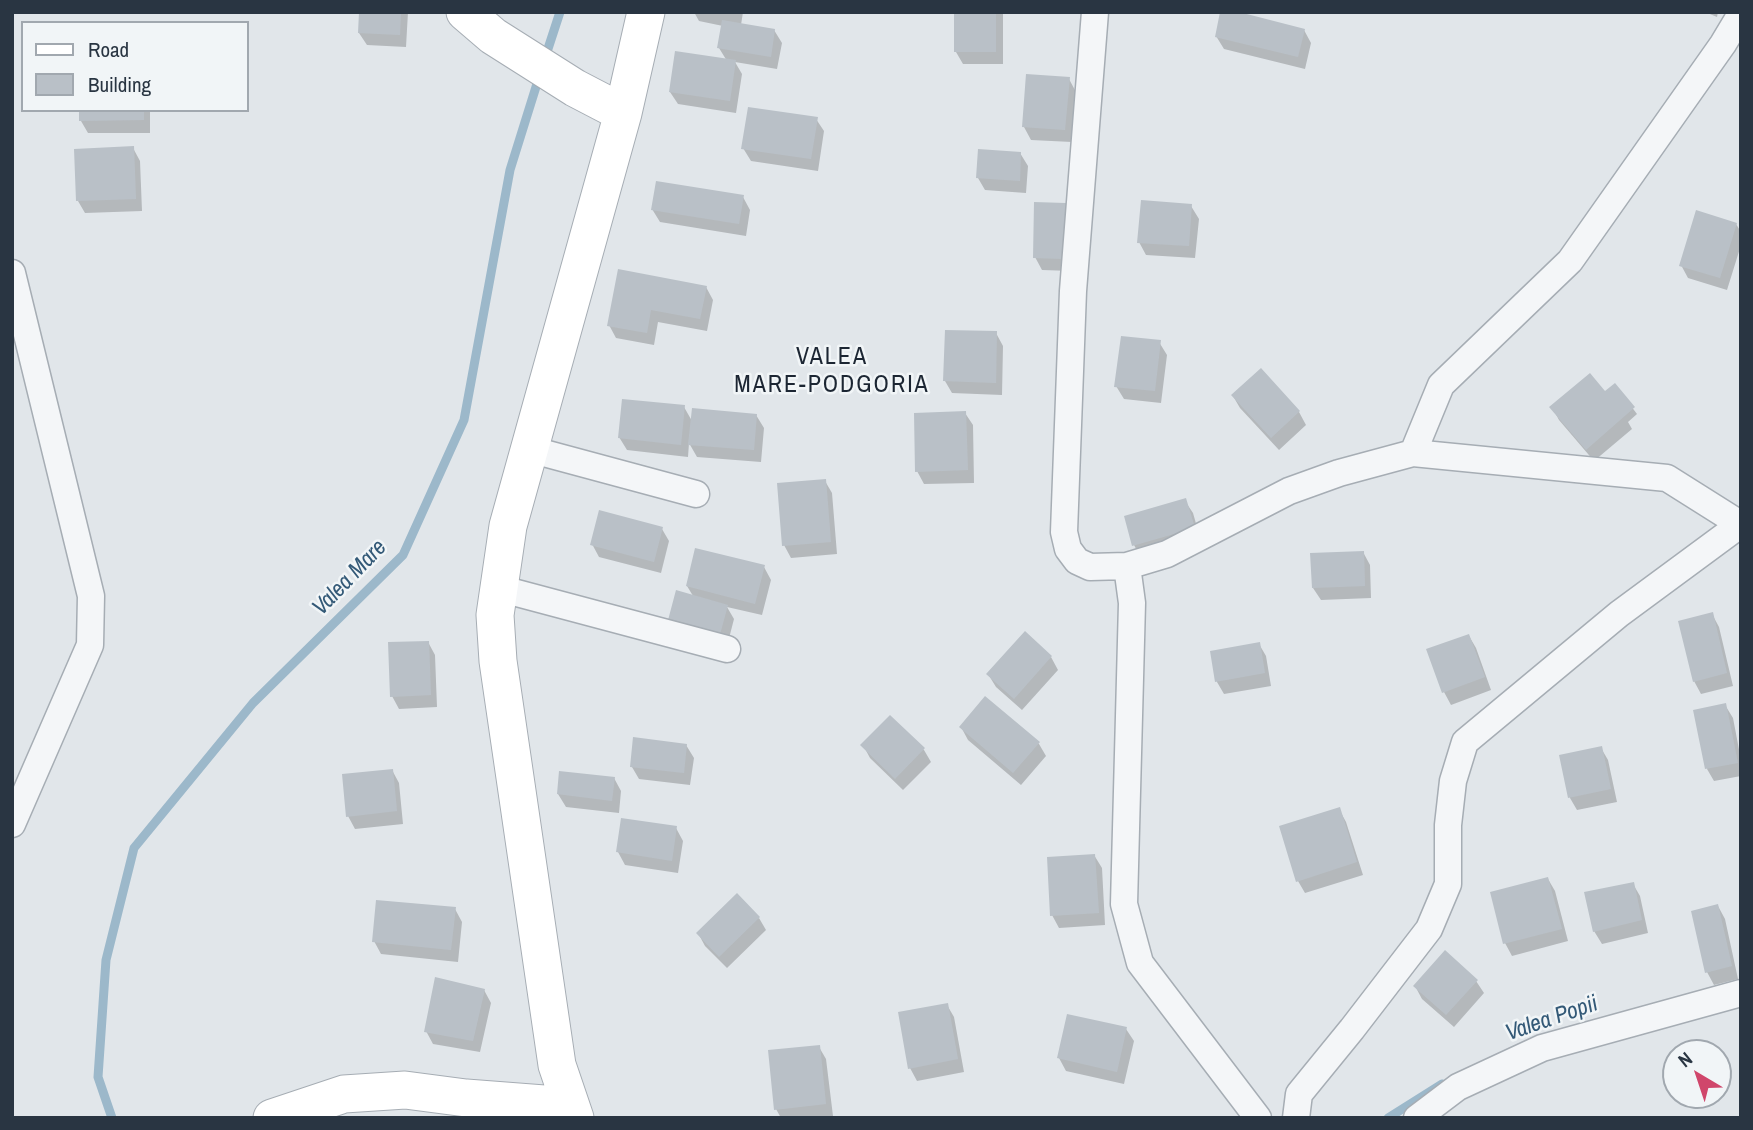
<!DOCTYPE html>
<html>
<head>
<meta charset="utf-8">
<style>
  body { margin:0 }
  #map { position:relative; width:1753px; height:1130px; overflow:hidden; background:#e1e6ea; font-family:"Archivo Narrow",sans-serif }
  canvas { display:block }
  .frame { position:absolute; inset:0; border:14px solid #293542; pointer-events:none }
  .legend { position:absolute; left:21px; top:21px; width:228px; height:91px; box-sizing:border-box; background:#f1f5f7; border:2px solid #a1a8af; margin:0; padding:9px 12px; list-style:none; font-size:21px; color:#293542 }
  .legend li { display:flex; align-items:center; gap:14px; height:35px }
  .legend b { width:35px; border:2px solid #a1a8af }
  .north { position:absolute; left:1662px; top:1039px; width:70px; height:70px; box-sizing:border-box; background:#f1f5f7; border:2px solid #a1a8af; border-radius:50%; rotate:321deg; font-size:19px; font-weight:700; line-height:28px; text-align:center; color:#293542 }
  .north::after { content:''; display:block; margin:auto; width:24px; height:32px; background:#d0466b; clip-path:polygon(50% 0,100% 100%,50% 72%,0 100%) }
</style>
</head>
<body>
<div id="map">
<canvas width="1753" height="1130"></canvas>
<div class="frame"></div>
<ul class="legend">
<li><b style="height:9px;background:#fff"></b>Road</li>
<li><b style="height:19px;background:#b9c0c7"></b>Building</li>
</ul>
<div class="north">N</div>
</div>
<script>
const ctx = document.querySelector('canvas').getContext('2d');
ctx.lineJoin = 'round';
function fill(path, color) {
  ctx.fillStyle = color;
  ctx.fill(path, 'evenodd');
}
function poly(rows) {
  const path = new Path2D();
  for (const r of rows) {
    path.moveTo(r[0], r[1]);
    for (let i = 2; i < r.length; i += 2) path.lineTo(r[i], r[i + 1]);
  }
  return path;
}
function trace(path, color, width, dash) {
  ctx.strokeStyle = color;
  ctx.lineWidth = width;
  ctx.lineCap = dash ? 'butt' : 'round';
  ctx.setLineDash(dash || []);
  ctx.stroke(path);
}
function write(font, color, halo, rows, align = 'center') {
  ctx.font = font + ' "Archivo Narrow",sans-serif';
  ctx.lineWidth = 5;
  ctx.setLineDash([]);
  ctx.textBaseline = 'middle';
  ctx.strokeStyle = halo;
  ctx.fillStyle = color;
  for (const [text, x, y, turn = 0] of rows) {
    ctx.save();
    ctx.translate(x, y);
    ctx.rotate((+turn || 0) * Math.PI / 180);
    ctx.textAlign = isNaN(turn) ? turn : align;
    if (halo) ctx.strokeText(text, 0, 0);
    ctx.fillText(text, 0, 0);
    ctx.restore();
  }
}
fill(poly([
  [360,12,408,12,406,47,367,45,359,33],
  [694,12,743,12,741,25,774,30,782,43,777,69,735,62,742,74,736,113,678,104,670,92,727,61,719,48,723,26,699,21],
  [956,12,1003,12,1003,64,963,64,956,52],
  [1705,12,1718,12,1717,17],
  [1304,30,1311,43,1305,69,1224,49,1216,36],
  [1069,79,1076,92,1072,142,1031,140,1024,127],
  [81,110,150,110,150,133,88,133,81,121],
  [816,119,824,131,818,171,751,161,743,148],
  [133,148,140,161,142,211,85,213,78,201],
  [1020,153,1028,166,1026,193,985,190,978,178],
  [743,197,750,210,746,236,660,222,652,209],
  [1065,204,1072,217,1072,271,1042,270,1035,257],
  [1191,206,1199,219,1195,258,1146,255,1139,242],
  [1736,224,1741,232,1741,245,1727,290,1688,278,1681,265],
  [706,287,713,300,707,331,658,322,654,345,616,338,609,325],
  [996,333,1003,346,1002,395,952,393,945,381],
  [1159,342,1167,355,1161,403,1124,399,1116,386],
  [1261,370,1299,412,1306,425,1279,450,1240,408,1233,396],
  [1615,385,1637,414,1628,422,1632,429,1594,461,1559,420,1552,407,1605,394],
  [684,407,692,421,756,415,764,428,761,462,697,457,689,443,688,457,627,450,619,437],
  [965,413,973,425,974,483,924,484,917,471],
  [825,481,832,493,837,554,791,558,784,545],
  [1185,501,1193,513,1201,541,1141,558,1134,545],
  [662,529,669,541,661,573,599,557,592,544],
  [1363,552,1370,565,1371,598,1321,600,1313,588],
  [764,567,771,580,762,615,727,607,734,619,726,650,687,586],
  [1712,614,1719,627,1733,686,1701,694,1694,681],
  [1469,636,1476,648,1491,690,1451,705,1444,692],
  [428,642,435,655,437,707,399,709,392,696],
  [1259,644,1266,656,1271,686,1224,694,1217,682,1212,652],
  [1051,657,1058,670,1022,710,996,687,988,674],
  [986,698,1039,744,1046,756,1021,785,968,740,961,727],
  [1725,705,1733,718,1741,760,1741,776,1714,781,1707,769],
  [890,717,924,750,931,762,903,790,870,758,863,745],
  [686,745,694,758,690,785,639,779,632,767],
  [1601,748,1608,760,1617,802,1577,810,1570,798,1561,757],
  [392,770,399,783,403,824,355,829,348,816],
  [614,778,621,791,619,813,566,807,558,794],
  [1339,809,1346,822,1363,875,1305,893,1298,881],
  [676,828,683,841,678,873,625,865,618,852],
  [1094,855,1102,868,1105,925,1059,928,1052,915],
  [1548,879,1555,891,1568,941,1512,956,1505,943],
  [1633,884,1640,896,1648,933,1602,944,1594,931],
  [1718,906,1725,919,1738,979,1714,985,1707,972],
  [455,909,462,922,458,962,381,954,374,941],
  [759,918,766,930,727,968,705,946,698,933],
  [1476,981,1484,993,1454,1027,1422,999,1415,986],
  [484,990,491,1003,480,1052,433,1044,426,1031],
  [947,1005,954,1017,964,1072,917,1081,910,1068],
  [1126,1029,1134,1041,1124,1084,1066,1071,1059,1058],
  [819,1047,826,1059,833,1116,781,1118,776,1109]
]), '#0003');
trace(poly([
  [544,61,560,12],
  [112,1118,98,1077,106,960,134,848,253,703,403,555,464,420,510,170,540,74],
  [1388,1118,1442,1084]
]), '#9cb8ca', 9);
fill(poly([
  [359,12,401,12,400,35,358,33],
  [954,12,996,12,996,52,954,52],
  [1220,12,1239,12,1305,29,1298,57,1215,37],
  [722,20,775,29,771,57,717,48],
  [675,51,736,60,730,101,669,92],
  [1026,74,1070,77,1065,130,1022,127],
  [748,107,818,117,811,159,741,149],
  [79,110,144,110,144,120,79,121],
  [134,146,136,199,76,201,74,149],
  [978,149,1021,152,1020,181,976,178],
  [656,181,744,195,739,224,651,210],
  [1141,200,1192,204,1189,246,1137,243],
  [1034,202,1066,203,1065,259,1033,258],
  [1696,210,1737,223,1720,278,1679,266],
  [618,269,707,286,700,319,651,310,647,333,607,326],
  [945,330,997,331,996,383,943,381],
  [1121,336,1161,340,1155,391,1114,387],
  [1261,368,1300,411,1271,438,1231,395],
  [1590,373,1605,391,1615,383,1635,407,1586,450,1549,407],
  [622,399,685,405,681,445,618,438],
  [692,408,757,414,754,450,688,445],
  [966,411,968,470,915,472,914,413],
  [826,479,831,542,782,546,777,483],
  [1186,498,1195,528,1132,546,1124,516],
  [599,510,663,527,654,562,590,545],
  [695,548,765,565,755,604,686,586],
  [1364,551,1365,586,1312,588,1310,553],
  [676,590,728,605,719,638,667,624],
  [1713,612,1727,673,1693,682,1678,621],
  [1025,631,1052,656,1014,699,986,674],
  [1469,634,1485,677,1442,693,1426,649],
  [429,641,431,695,390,697,388,642],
  [1260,642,1265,673,1215,682,1210,651],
  [985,696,1040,742,1013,773,959,727],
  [1726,703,1738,763,1705,769,1693,710],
  [890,715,925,748,895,779,860,745],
  [633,737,687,744,684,773,630,767],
  [1602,746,1611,789,1568,798,1559,755],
  [393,769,397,811,346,817,342,774],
  [559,771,615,777,612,801,557,794],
  [1340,807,1357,862,1296,882,1279,826],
  [621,818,677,826,672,861,616,852],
  [1095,854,1099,913,1050,916,1047,857],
  [1548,877,1562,929,1503,944,1490,892],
  [1634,882,1642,920,1593,932,1584,892],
  [737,893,760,917,719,957,696,933],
  [376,900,456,907,451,950,372,942],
  [1718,904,1732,966,1705,973,1691,911],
  [1445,950,1478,980,1446,1015,1413,986],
  [435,977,485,989,473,1041,424,1032],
  [948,1003,958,1059,908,1069,898,1012],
  [1067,1014,1127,1027,1117,1072,1057,1058],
  [820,1045,826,1104,774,1110,768,1050]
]), '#b9c0c7');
const street = poly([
  [1095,12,1073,291,1064,532,1068,549,1077,561,1090,567,1127,566,1132,603,1124,904,1140,963,1258,1118],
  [12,273,91,596,90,645,12,824],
  [529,449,696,494],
  [1413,453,1441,385,1570,261,1723,44,1741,14],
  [1127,566,1167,554,1289,491,1339,473,1413,453,1667,478,1740,524],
  [498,588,727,649],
  [1296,1118,1299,1094,1352,1029,1429,929,1448,884,1448,825,1453,781,1465,742,1619,614,1741,524],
  [1417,1118,1458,1087,1542,1048,1741,993]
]);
const secondary = poly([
  [465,12,493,36,575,88,623,113],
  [272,1118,344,1094,405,1090,466,1098,570,1106],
  [575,1118,557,1065,498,661,495,615,508,526,623,113,646,12]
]);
trace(street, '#a6adb4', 29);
trace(secondary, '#a6adb4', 39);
trace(street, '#f4f6f8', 26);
trace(secondary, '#fff', 37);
write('italic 23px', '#335977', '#f1f5f7', [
  ["Valea Mare",350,578,-46],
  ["Valea Popii",1552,1019,-19]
]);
ctx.letterSpacing = '2px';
write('24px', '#1c2633', '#f1f5f7', [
  ["VALEA",832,358],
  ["MARE-PODGORIA",832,386]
]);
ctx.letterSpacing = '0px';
</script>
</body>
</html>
